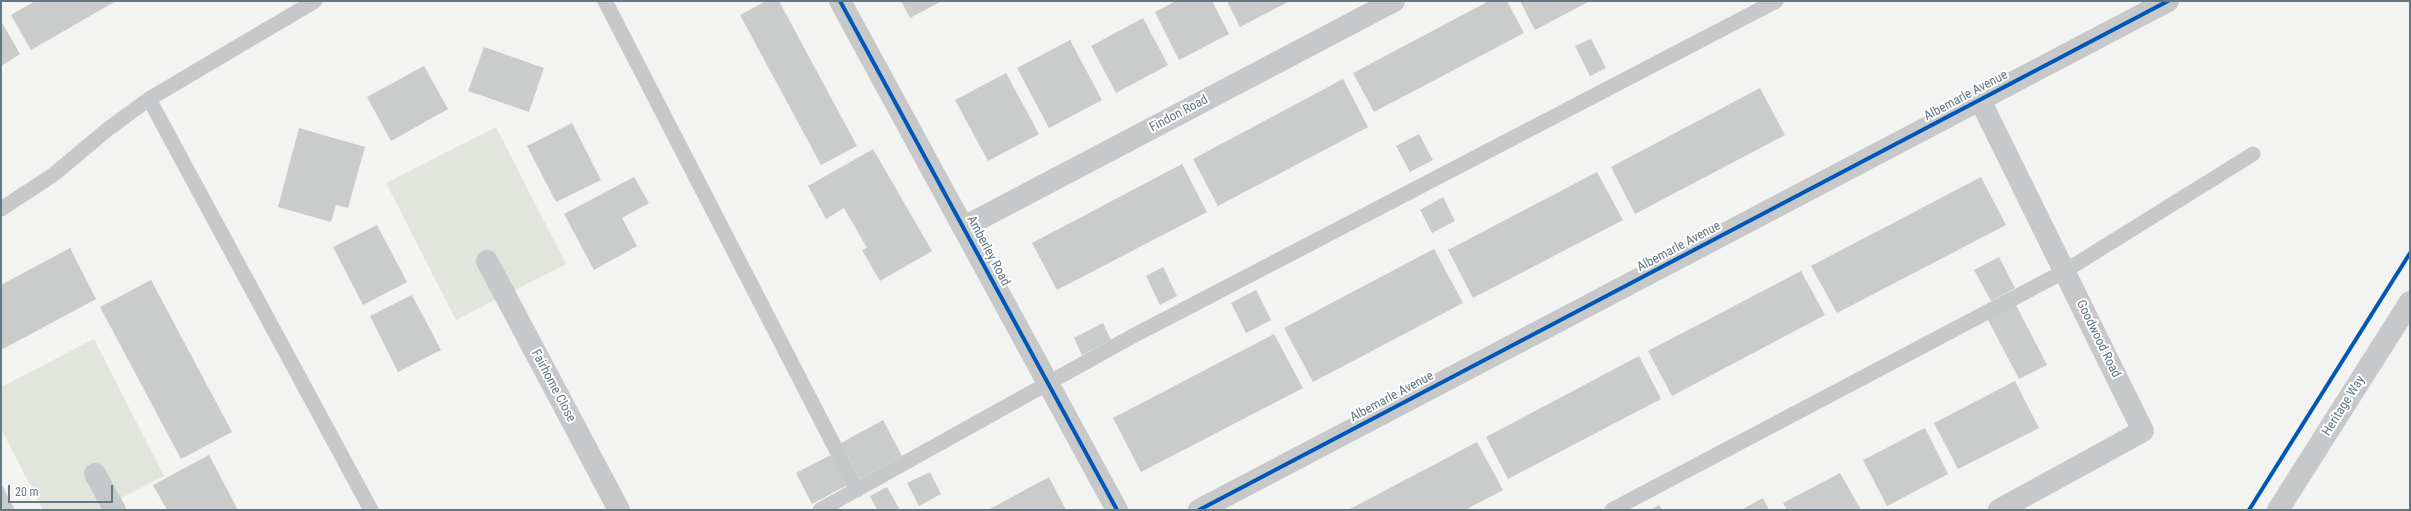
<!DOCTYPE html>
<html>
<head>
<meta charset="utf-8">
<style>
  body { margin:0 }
  #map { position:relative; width:2411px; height:511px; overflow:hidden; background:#f3f3f1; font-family:"Roboto Condensed",sans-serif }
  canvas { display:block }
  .frame { position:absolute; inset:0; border:2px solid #627982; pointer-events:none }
  .scale { position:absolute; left:8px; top:485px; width:105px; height:18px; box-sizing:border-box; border:2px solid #627982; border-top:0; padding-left:5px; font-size:12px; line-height:14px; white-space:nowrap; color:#627982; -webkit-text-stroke:3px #fff; paint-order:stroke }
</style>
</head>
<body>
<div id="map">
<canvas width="2411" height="511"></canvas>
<div class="frame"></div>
<div class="scale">20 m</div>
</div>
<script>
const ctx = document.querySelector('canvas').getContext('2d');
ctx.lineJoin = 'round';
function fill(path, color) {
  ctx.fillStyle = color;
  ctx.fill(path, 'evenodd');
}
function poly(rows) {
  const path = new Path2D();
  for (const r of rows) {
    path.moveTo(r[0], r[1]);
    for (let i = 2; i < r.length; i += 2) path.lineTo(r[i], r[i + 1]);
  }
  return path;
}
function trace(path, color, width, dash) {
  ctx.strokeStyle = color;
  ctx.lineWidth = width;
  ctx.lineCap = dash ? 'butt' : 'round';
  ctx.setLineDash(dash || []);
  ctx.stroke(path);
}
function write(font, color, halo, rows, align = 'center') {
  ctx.font = font + ' "Roboto Condensed",sans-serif';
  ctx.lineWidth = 4;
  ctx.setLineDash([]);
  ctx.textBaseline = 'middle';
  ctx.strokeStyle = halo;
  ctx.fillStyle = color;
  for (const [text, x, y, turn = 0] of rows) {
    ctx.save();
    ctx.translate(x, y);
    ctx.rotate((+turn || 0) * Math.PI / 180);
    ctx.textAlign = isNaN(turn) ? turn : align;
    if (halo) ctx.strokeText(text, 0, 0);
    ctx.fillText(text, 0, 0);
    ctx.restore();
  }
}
fill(poly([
  [496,127,566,264,456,320,386,183],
  [94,339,164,476,98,510,43,510,1,429,1,387]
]), '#e2e5de');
fill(poly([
  [35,1,116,1,31,50,11,15],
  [766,1,779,1,857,146,821,165,740,15],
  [901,1,942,1,910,18],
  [1176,1,1212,1,1229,34,1179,60,1155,12],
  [1227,1,1290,1,1240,27],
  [1489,1,1507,1,1524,33,1374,112,1353,73],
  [1520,1,1590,1,1535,30],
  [1143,18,1168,65,1116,93,1091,46],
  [1,21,20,54,1,66],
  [1591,39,1606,68,1590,76,1575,46],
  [1070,40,1102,100,1049,128,1017,68],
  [484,47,544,68,529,112,468,91],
  [424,66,448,109,391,141,367,97],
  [1006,73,1039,134,988,161,955,100],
  [1343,79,1368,127,1218,206,1193,159],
  [1760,88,1785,135,1635,214,1611,167],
  [572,123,601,180,556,202,527,146],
  [299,128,365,147,348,208,336,205,331,222,278,207],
  [1419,134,1433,160,1410,172,1396,146],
  [873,149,932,251,880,281,862,250,867,248,844,208,826,219,808,186],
  [1182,164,1207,212,1057,290,1032,243],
  [1597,172,1623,220,1473,298,1448,250],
  [634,177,649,203,622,218,637,246,594,270,564,214],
  [1981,177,2006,225,1837,313,1811,266],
  [1443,197,1455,221,1432,233,1420,210],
  [377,225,407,282,363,305,333,247],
  [70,248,96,299,1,350,1,285],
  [1434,249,1463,303,1313,382,1284,328],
  [1999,257,2015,288,1991,301,1974,270],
  [1163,267,1177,296,1160,305,1146,276],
  [1801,271,1825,315,1672,396,1648,351],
  [151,280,232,432,181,459,100,307],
  [1256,290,1271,320,1246,333,1231,303],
  [412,295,441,350,398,372,370,316],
  [2016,305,2047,365,2019,379,1988,320],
  [1103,323,1111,340,1082,355,1074,338],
  [1274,334,1303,388,1141,472,1113,418],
  [1639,356,1661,399,1508,479,1486,437],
  [2015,381,2039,428,1958,469,1934,423],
  [883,420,902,456,860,479,841,443],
  [1925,428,1948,474,1887,506,1863,460],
  [1477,442,1503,490,1465,510,1348,510],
  [209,455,238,510,167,510,153,485],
  [831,455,847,485,812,504,796,473],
  [930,472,941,494,919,506,907,483],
  [1840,473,1861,510,1787,510,1783,503],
  [1049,477,1066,510,988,510,999,504],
  [1,484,3,487,15,510,1,510],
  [887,487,900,510,877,510,870,496],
  [1763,498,1769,510,1741,510],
  [1659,505,1662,510,1650,510]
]), '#cacccc');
trace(poly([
  [605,1,857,490],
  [149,99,371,510],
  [1,209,53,175,108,129,149,99,315,1],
  [820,510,1131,337,1776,1],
  [1612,510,2065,271,2253,154]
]), '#c7c8c9', 15);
trace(poly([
  [840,1,1117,510],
  [1980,100,2143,431,1999,510],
  [964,227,1394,1],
  [487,261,619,510],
  [95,474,115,510],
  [1199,510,2168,1],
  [2278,510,2410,302]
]), '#c7c8c9', 22);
trace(poly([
  [840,1,1117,510],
  [1199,510,2168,1],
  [2249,510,2410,253]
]), '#0057b8', 4);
write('13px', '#627982', '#fff', [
  ["Albemarle Avenue",1966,96,-28],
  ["Findon Road",1179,114,-28],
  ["Albemarle Avenue",1679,247,-28],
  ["Amberley Road",988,251,62],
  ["Goodwood Road",2098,339,64],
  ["Fairhome Close",553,386,62],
  ["Albemarle Avenue",1392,397,-28],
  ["Heritage Way",2344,406,-58]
]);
</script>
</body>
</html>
